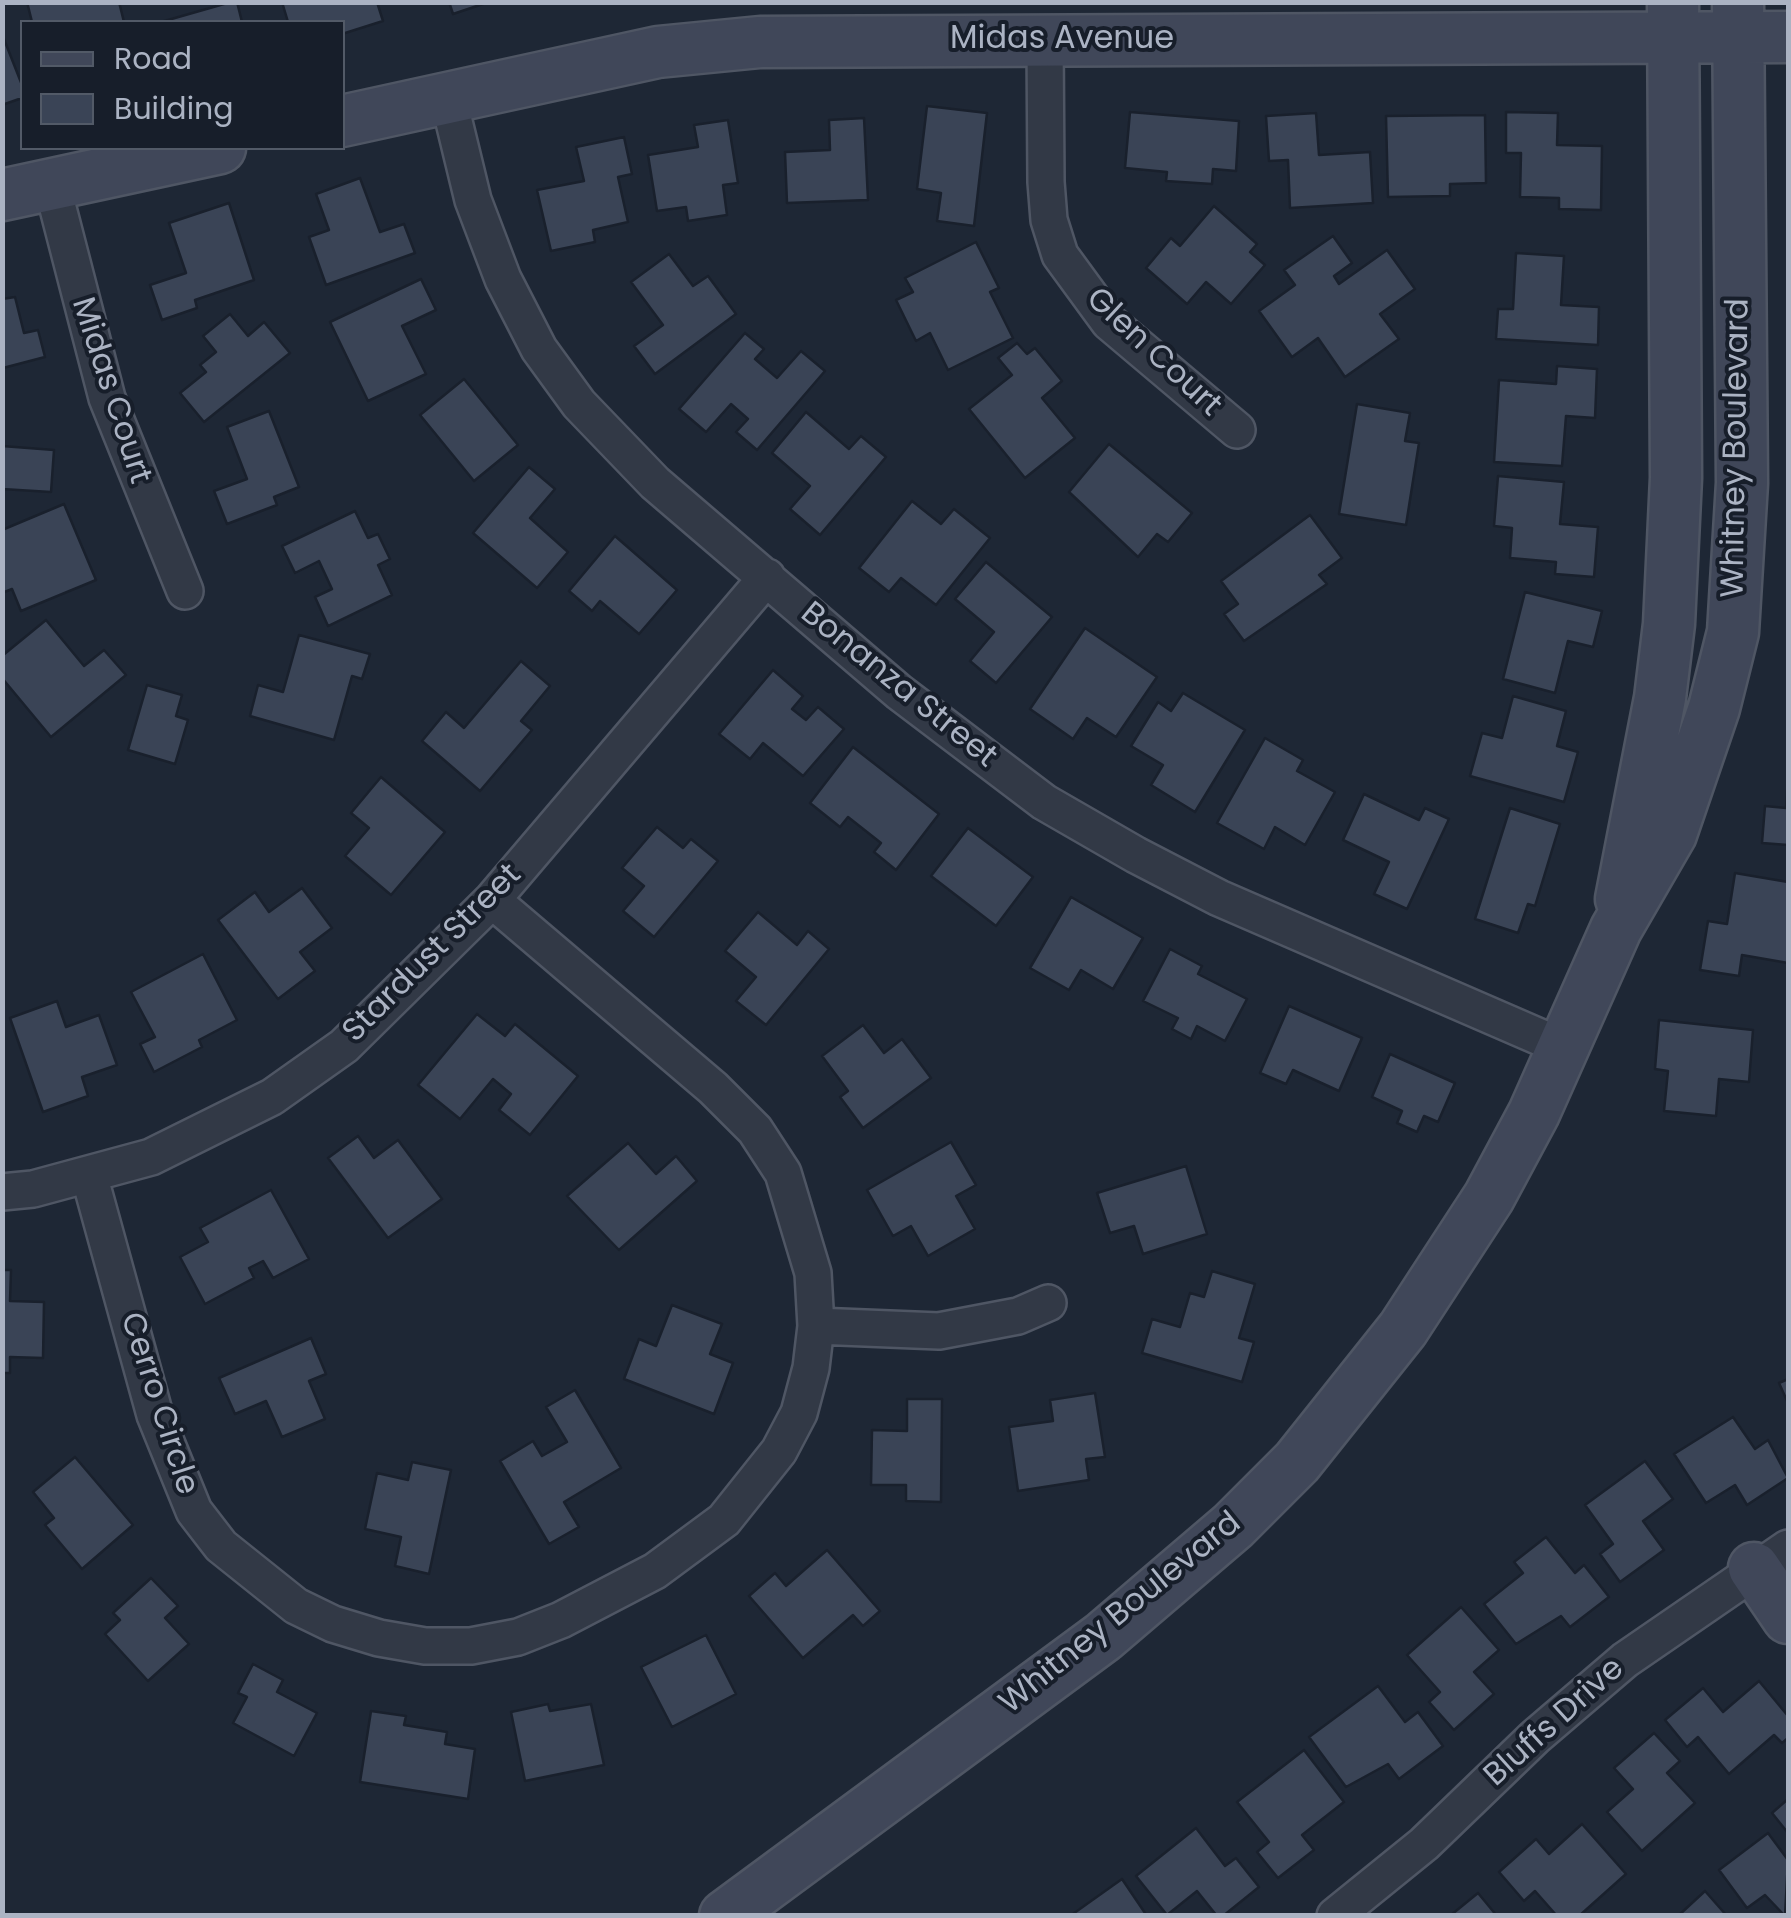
<!DOCTYPE html>
<html>
<head>
<meta charset="utf-8">
<style>
  body { margin:0 }
  #map { position:relative; width:1791px; height:1918px; overflow:hidden; background:#1e2735; font-family:Poppins,sans-serif }
  canvas { display:block }
  .frame { position:absolute; inset:0; border:5px solid #abb3c3; pointer-events:none }
  .legend { position:absolute; left:20px; top:20px; width:325px; height:130px; box-sizing:border-box; background:#171e2a; border:2px solid #525a67; margin:0; padding:12px 18px; list-style:none; font-size:30px; color:#abb3c3 }
  .legend li { display:flex; align-items:center; gap:20px; height:50px }
  .legend b { width:50px; border:2px solid #525a67 }
</style>
</head>
<body>
<div id="map">
<canvas width="1791" height="1918"></canvas>
<div class="frame"></div>
<ul class="legend">
<li><b style="height:12px;background:#404759"></b>Road</li>
<li><b style="height:28px;background:#3a4456"></b>Building</li>
</ul>
</div>
<script>
const ctx = document.querySelector('canvas').getContext('2d');
ctx.lineJoin = 'round';
function fill(path, color) {
  ctx.fillStyle = color;
  ctx.fill(path, 'evenodd');
}
function poly(rows) {
  const path = new Path2D();
  for (const r of rows) {
    path.moveTo(r[0], r[1]);
    for (let i = 2; i < r.length; i += 2) path.lineTo(r[i], r[i + 1]);
  }
  return path;
}
function trace(path, color, width, dash) {
  ctx.strokeStyle = color;
  ctx.lineWidth = width;
  ctx.lineCap = dash ? 'butt' : 'round';
  ctx.setLineDash(dash || []);
  ctx.stroke(path);
}
function write(font, color, halo, rows, align = 'center') {
  ctx.font = font + ' Poppins,sans-serif';
  ctx.lineWidth = 8;
  ctx.setLineDash([]);
  ctx.textBaseline = 'middle';
  ctx.strokeStyle = halo;
  ctx.fillStyle = color;
  for (const [text, x, y, turn = 0] of rows) {
    ctx.save();
    ctx.translate(x, y);
    ctx.rotate((+turn || 0) * Math.PI / 180);
    ctx.textAlign = isNaN(turn) ? turn : align;
    if (halo) ctx.strokeText(text, 0, 0);
    ctx.fillText(text, 0, 0);
    ctx.restore();
  }
}
const building = poly([
  [27,2,119,2,124,22,32,22,27,2],
  [231,2,237,2,242,22,161,22,231,2],
  [282,2,377,2,383,21,342,34,342,22,288,22,282,2],
  [449,2,489,2,453,14,449,2],
  [2,34,22,85,22,98,2,105,2,34],
  [927,106,987,113,974,226,937,221,941,193,917,189,927,106],
  [1130,112,1239,121,1236,171,1213,169,1212,184,1166,181,1167,172,1125,168,1130,112],
  [1506,112,1558,113,1557,145,1602,146,1601,210,1559,209,1559,198,1520,197,1521,153,1506,153,1506,112],
  [1316,113,1319,155,1370,152,1373,203,1290,208,1288,160,1269,161,1266,116,1316,113],
  [1485,115,1486,183,1450,184,1450,196,1388,197,1386,116,1485,115],
  [864,118,868,200,787,203,785,152,830,150,829,120,864,118],
  [728,120,738,183,723,185,727,215,688,221,686,207,657,211,648,155,698,147,694,125,728,120],
  [624,137,632,174,618,177,628,222,593,230,595,242,551,251,537,190,584,181,576,147,624,137],
  [360,178,380,232,404,224,415,253,326,285,309,237,329,230,316,194,360,178],
  [229,203,254,280,195,300,197,308,162,320,150,285,186,273,169,223,229,203],
  [1214,206,1257,244,1250,252,1265,265,1231,304,1206,282,1187,304,1146,268,1171,238,1180,246,1214,206],
  [1333,236,1352,263,1334,276,1339,284,1387,250,1415,289,1380,314,1399,339,1345,377,1318,338,1292,357,1259,311,1295,285,1284,270,1333,236],
  [976,242,999,288,990,292,1013,338,948,370,930,333,916,341,896,300,913,292,905,278,976,242],
  [1516,253,1564,256,1561,305,1599,307,1598,345,1496,339,1498,309,1513,309,1516,253],
  [669,254,693,286,708,276,736,314,655,374,634,346,663,325,631,282,669,254],
  [421,279,436,310,402,326,426,374,368,401,330,322,421,279],
  [15,297,24,333,38,330,45,357,3,368,2,299,15,297],
  [230,314,248,336,264,322,290,353,204,422,180,393,206,372,200,365,216,352,203,336,230,314],
  [745,333,764,349,755,359,777,378,801,351,825,371,757,450,736,432,748,419,731,404,706,432,679,409,745,333],
  [1017,343,1027,354,1035,348,1062,381,1042,398,1075,438,1025,478,969,409,1012,375,998,358,1017,343],
  [1557,366,1597,369,1595,418,1566,416,1562,466,1494,462,1499,380,1556,384,1557,366],
  [464,379,518,445,474,481,420,415,464,379],
  [1357,404,1410,413,1405,441,1419,443,1406,525,1339,514,1357,404],
  [269,411,299,487,274,497,277,505,227,524,214,491,247,479,227,427,269,411],
  [806,412,849,449,861,436,886,457,820,535,790,509,810,486,772,453,806,412],
  [1109,444,1192,513,1168,542,1157,534,1138,557,1069,492,1109,444],
  [2,446,54,450,51,492,2,489,2,446],
  [529,467,555,489,530,518,568,552,537,588,473,533,529,467],
  [1498,476,1564,482,1560,524,1598,527,1594,577,1555,574,1556,562,1510,558,1512,528,1494,526,1498,476],
  [912,501,941,524,954,509,990,538,936,605,901,578,889,592,859,568,912,501],
  [64,504,96,580,21,611,12,589,2,593,2,530,64,504],
  [355,511,368,538,378,534,390,559,378,565,392,595,328,626,315,597,332,589,319,561,295,573,282,546,355,511],
  [1310,515,1342,558,1319,575,1327,584,1244,641,1224,614,1238,604,1221,581,1310,515],
  [615,536,677,590,639,634,600,601,592,611,569,591,615,536],
  [986,562,1052,617,996,683,970,661,994,632,955,599,986,562],
  [1525,592,1602,611,1593,647,1568,641,1555,693,1503,679,1525,592],
  [46,620,84,666,104,650,126,675,51,737,2,678,2,656,46,620],
  [1085,628,1157,677,1116,737,1087,718,1073,739,1030,709,1085,628],
  [299,635,370,654,362,679,352,676,334,740,250,716,258,685,283,692,299,635],
  [521,661,550,686,521,721,532,730,480,791,422,741,446,712,464,728,521,661],
  [773,670,803,696,792,709,806,720,818,707,844,729,803,776,763,743,750,759,719,734,773,670],
  [147,685,182,695,176,716,188,720,175,764,128,750,147,685],
  [1183,693,1245,730,1195,812,1151,785,1163,765,1131,746,1158,702,1171,711,1183,693],
  [1513,696,1566,711,1557,746,1578,752,1564,802,1470,776,1482,733,1502,738,1513,696],
  [1265,738,1303,760,1297,771,1335,792,1305,845,1275,827,1264,849,1217,823,1265,738],
  [853,747,939,814,896,870,874,852,881,843,848,817,840,827,810,803,853,747],
  [381,777,445,832,391,895,345,856,369,828,351,813,381,777],
  [1788,777,1788,845,1762,843,1765,806,1786,808,1788,777],
  [1364,794,1419,820,1425,808,1449,819,1407,909,1374,894,1389,862,1343,840,1364,794],
  [1510,808,1560,824,1535,906,1528,904,1518,933,1475,919,1510,808],
  [657,827,683,848,691,839,718,861,654,937,623,911,644,886,622,868,657,827],
  [968,828,1033,877,996,926,931,876,968,828],
  [1735,873,1788,882,1788,963,1742,955,1739,976,1700,970,1708,921,1727,924,1735,873],
  [302,888,332,928,300,952,315,971,278,999,218,920,255,892,269,912,302,888],
  [1071,897,1143,938,1113,989,1081,970,1069,990,1030,968,1071,897],
  [758,912,797,945,808,931,829,949,766,1025,736,1001,756,977,725,951,758,912],
  [1170,949,1202,966,1198,974,1247,999,1225,1041,1197,1026,1191,1039,1172,1029,1178,1018,1143,1001,1170,949],
  [203,954,237,1020,199,1040,202,1047,154,1072,140,1044,155,1037,131,992,203,954],
  [57,1001,66,1027,99,1015,117,1065,82,1077,88,1096,43,1112,10,1018,57,1001],
  [1289,1006,1362,1038,1339,1091,1293,1070,1286,1084,1260,1073,1289,1006],
  [477,1014,505,1036,515,1024,578,1076,530,1135,499,1110,511,1094,493,1079,460,1119,418,1085,477,1014],
  [1659,1020,1753,1030,1749,1082,1719,1079,1716,1116,1664,1111,1668,1071,1655,1069,1659,1020],
  [863,1025,884,1053,902,1039,931,1078,863,1128,840,1097,848,1091,822,1056,863,1025],
  [1390,1054,1455,1083,1438,1122,1424,1116,1417,1132,1397,1123,1402,1111,1372,1097,1390,1054],
  [358,1136,374,1158,398,1140,442,1199,388,1238,328,1158,358,1136],
  [951,1142,976,1185,956,1196,975,1229,928,1256,911,1226,893,1236,867,1190,951,1142],
  [628,1143,656,1174,676,1156,697,1181,619,1250,567,1196,628,1143],
  [1186,1166,1207,1234,1143,1254,1134,1226,1110,1233,1097,1193,1186,1166],
  [271,1190,309,1259,273,1278,263,1261,249,1268,254,1278,205,1304,180,1257,208,1242,200,1228,271,1190],
  [2,1270,11,1270,10,1301,44,1302,43,1358,10,1357,10,1373,2,1373,2,1270],
  [1212,1271,1255,1284,1239,1338,1254,1342,1242,1382,1142,1353,1152,1319,1180,1327,1190,1293,1204,1297,1212,1271],
  [672,1305,722,1324,710,1354,733,1363,714,1414,624,1379,639,1339,656,1346,672,1305],
  [311,1338,326,1374,309,1381,325,1419,282,1437,266,1401,235,1414,219,1378,311,1338],
  [1788,1379,1788,1403,1779,1383,1788,1379],
  [575,1390,621,1468,564,1502,579,1527,549,1544,500,1461,533,1441,542,1456,567,1442,546,1407,575,1390],
  [1095,1393,1105,1457,1086,1459,1089,1480,1018,1491,1009,1427,1053,1421,1050,1400,1095,1393],
  [907,1399,942,1399,941,1502,906,1501,906,1485,871,1485,872,1430,907,1431,907,1399],
  [1733,1417,1755,1449,1768,1440,1788,1478,1747,1505,1735,1485,1706,1503,1674,1454,1733,1417],
  [75,1457,133,1525,82,1569,45,1525,54,1518,33,1492,75,1457],
  [1645,1461,1673,1499,1643,1521,1664,1550,1620,1582,1600,1554,1613,1544,1585,1505,1645,1461],
  [412,1462,451,1470,429,1574,395,1566,401,1537,365,1529,377,1473,408,1480,412,1462],
  [1546,1537,1575,1573,1584,1565,1609,1597,1570,1627,1561,1616,1516,1644,1484,1604,1523,1573,1514,1562,1546,1537],
  [827,1550,880,1611,863,1626,853,1615,803,1658,749,1596,775,1573,786,1586,827,1550],
  [151,1578,178,1606,165,1618,189,1644,148,1681,105,1634,120,1620,113,1613,151,1578],
  [1461,1607,1499,1650,1474,1672,1494,1694,1454,1730,1429,1702,1440,1692,1407,1655,1461,1607],
  [706,1635,736,1694,672,1727,641,1667,706,1635],
  [253,1664,283,1680,277,1692,317,1713,294,1756,233,1723,247,1697,238,1693,253,1664],
  [1759,1681,1788,1716,1788,1738,1782,1743,1774,1735,1729,1774,1698,1737,1687,1747,1665,1720,1703,1688,1723,1712,1759,1681],
  [1378,1686,1405,1722,1418,1712,1443,1746,1399,1779,1388,1764,1346,1787,1309,1737,1378,1686],
  [548,1704,550,1711,591,1704,604,1765,525,1781,511,1712,548,1704],
  [371,1711,406,1716,404,1725,447,1732,445,1744,475,1749,468,1799,360,1782,371,1711],
  [1654,1733,1680,1761,1667,1773,1695,1803,1642,1851,1607,1812,1633,1789,1614,1768,1654,1733],
  [1304,1750,1344,1802,1302,1835,1314,1850,1278,1878,1257,1852,1269,1842,1237,1802,1304,1750],
  [1788,1799,1788,1833,1772,1813,1788,1799],
  [1582,1824,1626,1874,1579,1916,1557,1916,1535,1891,1524,1901,1499,1872,1536,1839,1549,1854,1582,1824],
  [1196,1828,1225,1866,1236,1858,1259,1887,1223,1916,1217,1916,1197,1891,1167,1915,1136,1876,1196,1828],
  [1768,1833,1788,1860,1785,1916,1765,1895,1747,1908,1719,1870,1768,1833],
  [1122,1879,1147,1916,1070,1916,1122,1879],
  [1705,1891,1727,1916,1678,1916,1705,1891],
  [1478,1893,1497,1916,1451,1916,1451,1915,1478,1893]
]);
fill(building, '#3a4456');
trace(building, '#19202c', 2.5);
const street = poly([
  [1045,40,1046,182,1049,220,1060,255,1109,322,1237,430],
  [448,97,473,200,503,279,539,349,579,404,655,483,899,692,1044,802,1136,855,1219,898,1565,1048],
  [52,185,107,398,185,591],
  [89,1175,155,1415,194,1511,221,1546,296,1606,333,1624,379,1638,425,1646,471,1646,518,1637,561,1620,655,1571,724,1520,779,1451,799,1413,811,1368,816,1326,813,1273,783,1173,755,1130,713,1088,492,900],
  [2,1192,33,1189,151,1157,272,1097,344,1046,492,900,767,577],
  [816,1326,939,1331,1018,1316,1048,1303],
  [1335,1916,1424,1844,1535,1737,1625,1660,1788,1548]
]);
const secondary = poly([
  [342,121,658,52,760,42,1788,37],
  [2,195,220,148],
  [1621,899,1660,698,1669,624,1676,478,1673,2],
  [1754,1568,1788,1618],
  [725,1916,1103,1637,1233,1526,1297,1462,1403,1329,1489,1197,1534,1113,1616,929,1671,834,1714,708,1733,632,1742,483,1738,2]
]);
trace(street, '#4f5664', 40);
trace(secondary, '#4f5664', 55);
trace(street, '#323946', 35);
trace(secondary, '#404759', 50);
write('32px', '#abb3c3', '#171e2a', [
  ["Midas Avenue",1062,40],
  ["Glen Court",1153,353,43],
  ["Midas Court",110,391,72],
  ["Whitney Boulevard",1737,448,-89],
  ["Bonanza Street",898,686,39],
  ["Stardust Street",433,954,-45],
  ["Cerro Circle",158,1404,72],
  ["Whitney Boulevard",1121,1614,-39],
  ["Bluffs Drive",1555,1723,-42]
]);
</script>
</body>
</html>
